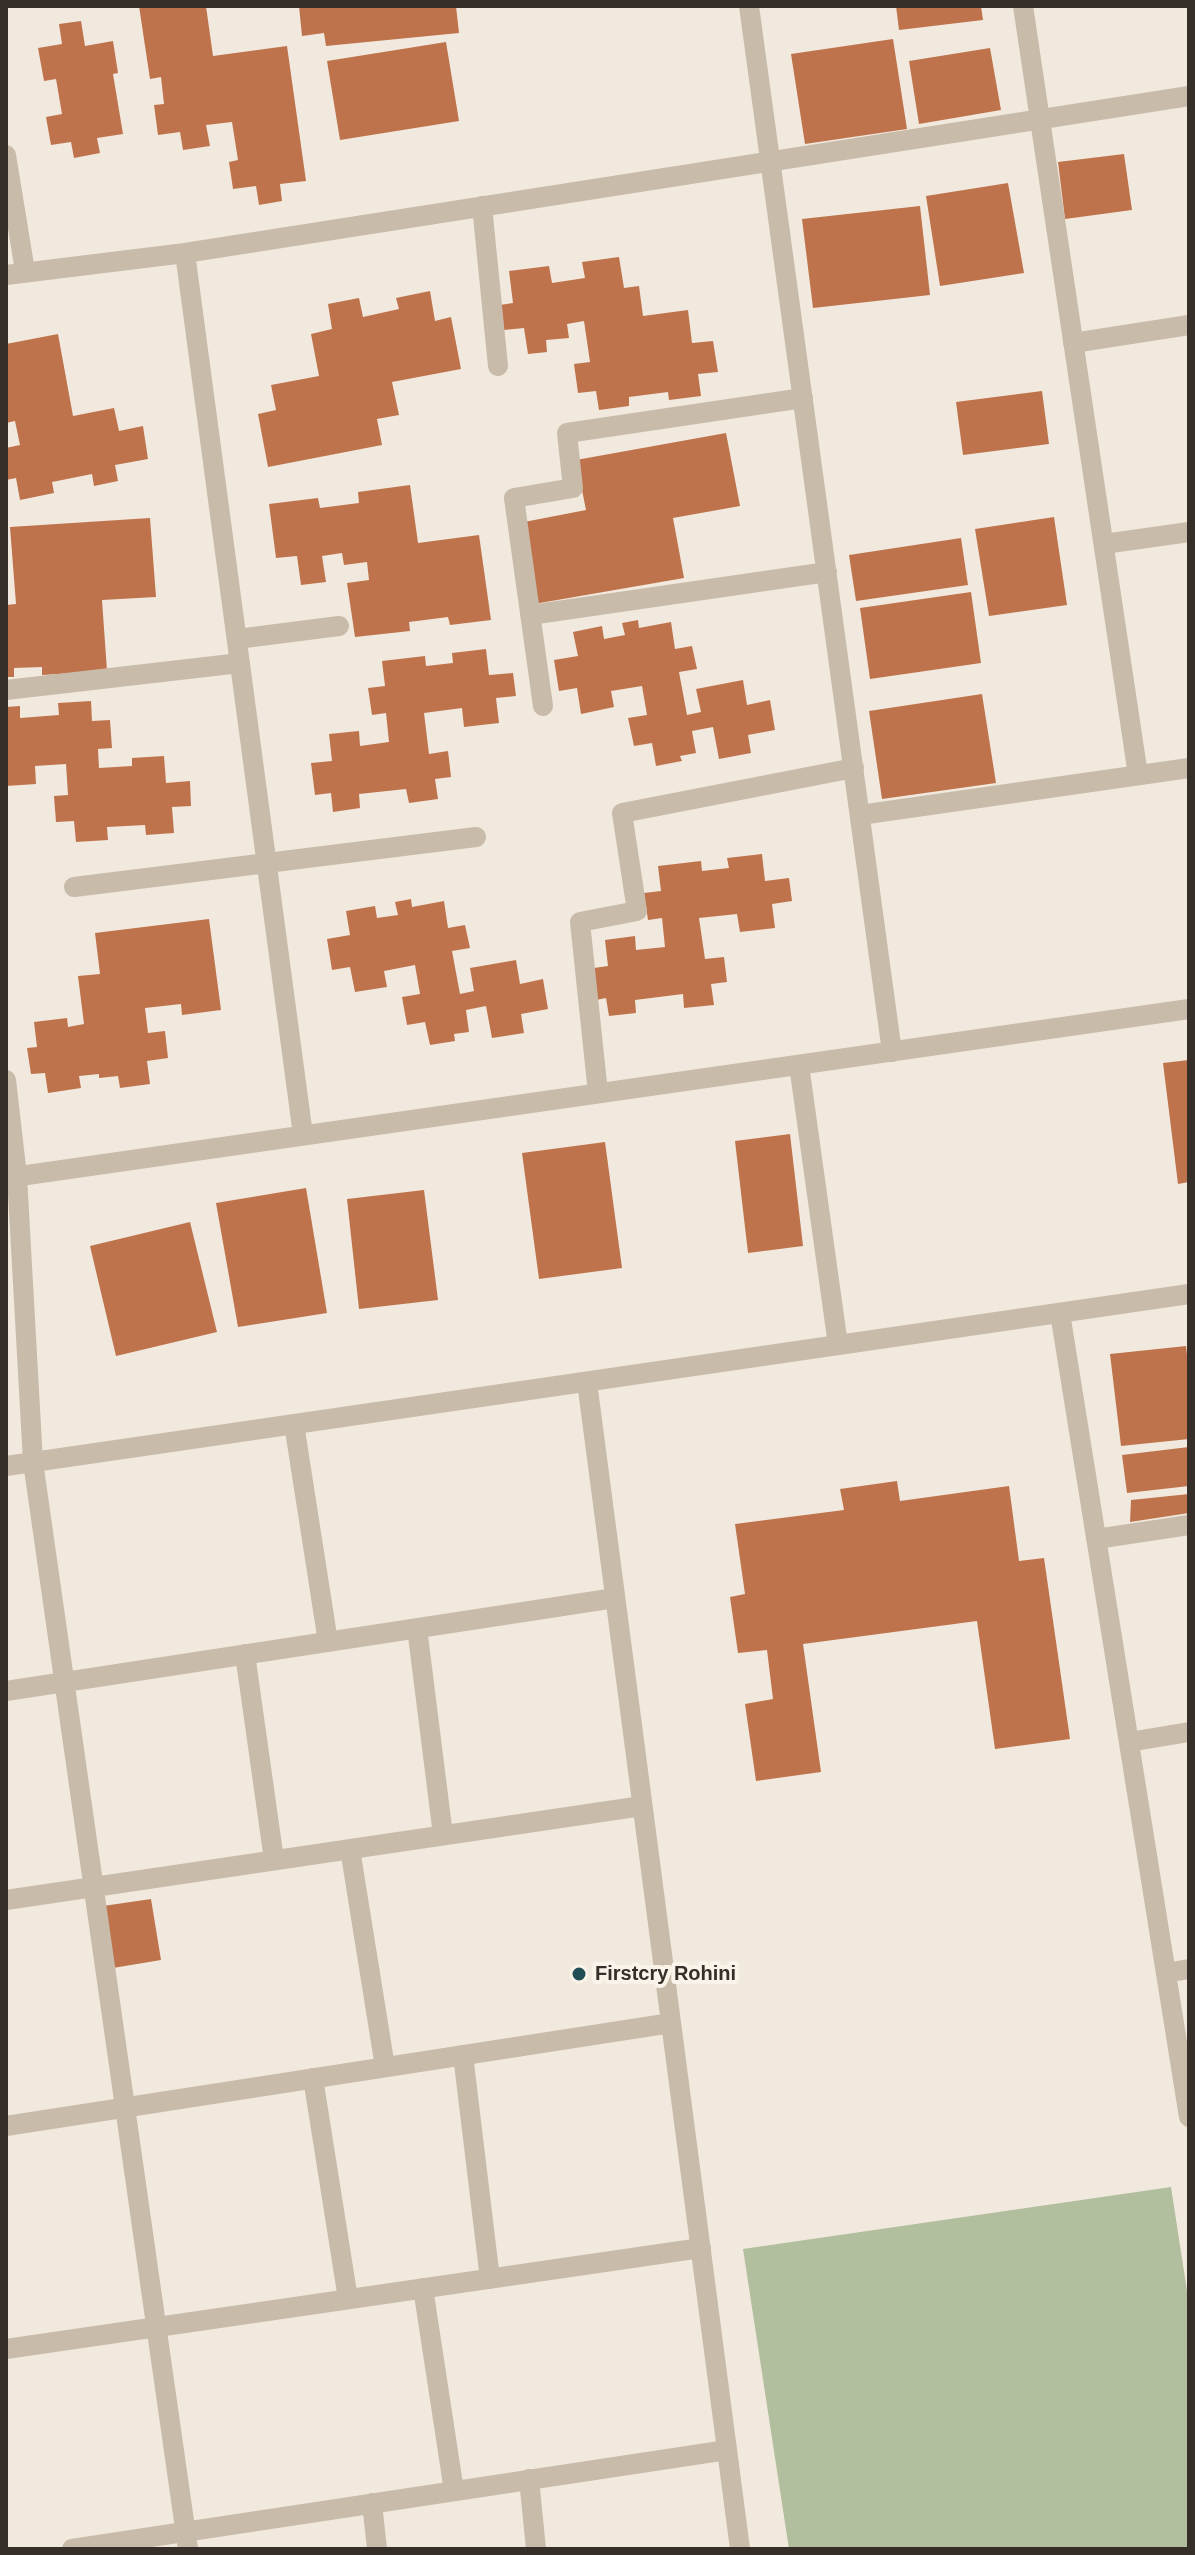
<!DOCTYPE html>
<html>
<head>
<meta charset="utf-8">
<style>
  body { margin:0 }
  #map { position:relative; width:1195px; height:2555px; overflow:hidden; background:#f1e9dd; font-family:Arial,sans-serif }
  canvas { display:block }
  .frame { position:absolute; inset:0; border:8px solid #362e29; pointer-events:none }
</style>
</head>
<body>
<div id="map">
<canvas width="1195" height="2555"></canvas>
<div class="frame"></div>
</div>
<script>
const ctx = document.querySelector('canvas').getContext('2d');
ctx.lineJoin = 'round';
function fill(path, color) {
  ctx.fillStyle = color;
  ctx.fill(path, 'evenodd');
}
function poly(rows) {
  const path = new Path2D();
  for (const r of rows) {
    path.moveTo(r[0], r[1]);
    for (let i = 2; i < r.length; i += 2) path.lineTo(r[i], r[i + 1]);
  }
  return path;
}
function trace(path, color, width, dash) {
  ctx.strokeStyle = color;
  ctx.lineWidth = width;
  ctx.lineCap = dash ? 'butt' : 'round';
  ctx.setLineDash(dash || []);
  ctx.stroke(path);
}
function write(font, color, halo, rows, align = 'center') {
  ctx.font = font + ' Arial,sans-serif';
  ctx.lineWidth = 8;
  ctx.setLineDash([]);
  ctx.textBaseline = 'middle';
  ctx.strokeStyle = halo;
  ctx.fillStyle = color;
  for (const [text, x, y, turn = 0] of rows) {
    ctx.save();
    ctx.translate(x, y);
    ctx.rotate((+turn || 0) * Math.PI / 180);
    ctx.textAlign = isNaN(turn) ? turn : align;
    if (halo) ctx.strokeText(text, 0, 0);
    ctx.fillText(text, 0, 0);
    ctx.restore();
  }
}
fill(poly([
  [1171,2187,1189,2304,1189,2549,789,2549,743,2249]
]), '#b1bf9e');
fill(poly([
  [139,6,206,6,213,56,287,46,306,181,280,184,282,201,259,205,256,186,233,189,229,162,238,160,232,122,206,125,210,146,183,150,180,132,158,135,154,105,164,104,161,77,150,79],
  [299,6,456,6,459,33,326,46,324,33,302,36],
  [896,6,981,6,983,20,899,30],
  [81,21,85,46,113,41,118,73,113,74,123,134,97,138,100,153,74,158,71,142,51,145,46,117,62,114,56,79,44,81,38,48,62,44,59,24],
  [893,39,907,129,805,144,791,54],
  [446,42,459,121,340,140,327,61],
  [990,48,1001,110,919,124,909,61],
  [1124,154,1132,210,1065,219,1058,162],
  [1008,183,1024,273,940,286,926,196],
  [920,206,930,295,813,308,802,219],
  [619,257,624,288,639,286,643,316,688,310,692,343,713,341,718,372,698,374,701,396,669,400,668,392,629,397,629,406,599,410,596,391,578,393,574,364,590,362,584,321,567,324,569,338,546,340,547,352,528,354,524,328,504,330,500,305,513,303,509,271,549,266,552,283,585,278,582,262],
  [430,291,435,321,451,317,461,369,392,382,399,415,377,419,382,445,268,467,258,414,276,410,271,385,319,376,311,334,332,329,328,304,359,298,363,317,399,309,396,298],
  [58,334,73,416,114,408,119,431,143,426,148,459,115,465,118,481,94,486,92,474,52,482,54,493,20,500,16,478,6,480,6,448,20,445,15,421,6,423,6,344],
  [1042,391,1049,444,963,455,956,402],
  [726,433,740,506,673,518,684,578,534,604,519,523,586,510,576,460],
  [410,485,418,543,479,535,491,620,450,625,448,617,409,622,410,631,355,637,347,583,369,580,367,562,344,565,342,553,322,556,326,582,301,585,297,556,276,558,269,504,318,498,320,508,359,503,358,492],
  [1054,517,1067,605,989,616,975,529],
  [150,518,156,597,102,600,107,671,42,675,42,667,14,668,14,677,6,677,6,605,16,604,10,527],
  [961,538,968,585,856,601,849,555],
  [971,592,981,663,870,679,860,608],
  [638,620,639,628,671,622,675,649,692,646,697,669,679,672,687,715,701,712,696,689,743,680,747,705,770,700,775,730,748,735,751,753,719,759,713,727,692,731,696,753,680,756,682,761,656,766,652,743,634,746,628,718,647,715,642,686,611,691,614,707,581,714,577,688,559,691,554,660,578,656,573,632,602,626,604,639,625,635,622,623],
  [486,649,489,675,513,673,516,696,496,698,499,723,464,727,462,708,424,713,429,754,448,751,451,777,435,779,438,799,409,803,406,789,359,794,360,808,333,812,331,793,315,795,311,763,332,761,329,734,359,731,360,746,389,742,386,713,372,715,368,688,385,686,382,661,425,656,426,666,453,663,452,653],
  [982,694,996,783,882,799,869,711],
  [91,701,92,721,110,720,112,748,98,749,99,768,132,766,132,758,164,756,166,783,190,781,191,806,172,807,174,833,146,835,145,825,107,827,108,840,76,842,74,821,56,822,54,796,68,795,66,764,35,766,36,784,6,786,6,707,20,706,20,718,59,715,58,703],
  [762,854,765,881,789,878,792,901,772,904,775,928,740,932,737,914,699,918,705,959,724,957,727,982,711,984,714,1005,684,1008,683,994,635,1000,636,1013,609,1016,606,998,591,1001,587,969,608,966,605,940,635,936,636,950,665,947,662,918,648,920,644,893,661,891,658,866,701,861,702,871,729,868,727,858],
  [411,899,412,907,444,901,448,928,465,925,470,948,452,951,460,994,474,991,470,968,516,960,520,984,543,979,548,1009,521,1014,524,1033,492,1038,486,1006,466,1010,469,1032,454,1034,455,1041,430,1045,425,1022,407,1025,402,997,420,994,415,965,384,971,387,987,355,992,350,967,332,970,327,939,350,935,346,911,375,906,377,918,398,915,395,902],
  [209,919,221,1010,182,1015,181,1004,145,1008,148,1033,165,1031,168,1058,147,1061,150,1084,120,1088,118,1076,99,1078,99,1074,79,1076,81,1088,48,1093,45,1073,31,1074,27,1048,37,1047,34,1022,67,1018,68,1027,84,1024,78,976,100,974,95,933],
  [1189,1060,1189,1182,1178,1184,1163,1063],
  [790,1134,803,1246,748,1253,735,1141],
  [605,1142,622,1268,539,1279,522,1153],
  [306,1188,327,1313,238,1327,216,1203],
  [424,1190,438,1300,359,1309,347,1199],
  [190,1222,217,1332,116,1356,90,1246],
  [1186,1346,1189,1372,1189,1439,1121,1446,1110,1354],
  [1189,1447,1189,1486,1127,1493,1122,1455],
  [897,1481,900,1501,1009,1486,1019,1561,1044,1558,1070,1739,995,1749,977,1621,803,1644,821,1772,756,1781,745,1704,773,1699,767,1650,738,1653,730,1597,745,1594,735,1524,844,1510,840,1489],
  [1189,1494,1189,1513,1130,1522,1131,1500],
  [151,1899,161,1960,113,1968,103,1906]
]), '#bf734d');
trace(poly([
  [6,1080,17,1176,33,1462,188,2549],
  [294,1424,328,1642],
  [417,1628,443,1835],
  [245,1654,274,1860],
  [6,1691,615,1598],
  [350,1849,385,2067],
  [6,1900,642,1806],
  [463,2055,490,2279],
  [313,2078,348,2299],
  [423,2288,454,2491],
  [6,2349,701,2248],
  [529,2479,536,2549],
  [372,2503,377,2549],
  [72,2549,727,2450]
]), '#c8bbaa', 20);
trace(poly([
  [749,6,892,1052],
  [1023,6,1138,775],
  [6,155,25,271],
  [482,206,498,366],
  [185,253,303,1135],
  [6,275,185,253,1189,96],
  [1073,343,1189,325],
  [1104,544,1189,532],
  [530,615,827,572],
  [237,639,339,626],
  [6,690,240,663],
  [543,706,514,498,573,488,567,433,803,398],
  [860,815,1189,768],
  [74,887,476,837],
  [799,1065,838,1345],
  [598,1093,580,922,637,911,622,813,854,768],
  [6,1178,1189,1009],
  [1060,1313,1189,2117],
  [587,1382,740,2549],
  [6,1466,1189,1294],
  [1096,1539,1189,1525],
  [1129,1742,1189,1732],
  [1166,1973,1189,1969],
  [6,2126,671,2023]
]), '#c8bbaa', 20);
for (const [x, y, r, color] of [
  [579,1974,8,"#214d55"]
]) {
  const dot = new Path2D();
  dot.arc(x, y, r, 0, 2 * Math.PI);
  ctx.fillStyle = color;
  ctx.fill(dot);
  trace(dot, '#f9f3e9', 3);
}
write('bold 20px', '#362e29', '#f9f3e9', [
  ["Firstcry Rohini",595,1974]
], 'left');
</script>
</body>
</html>
